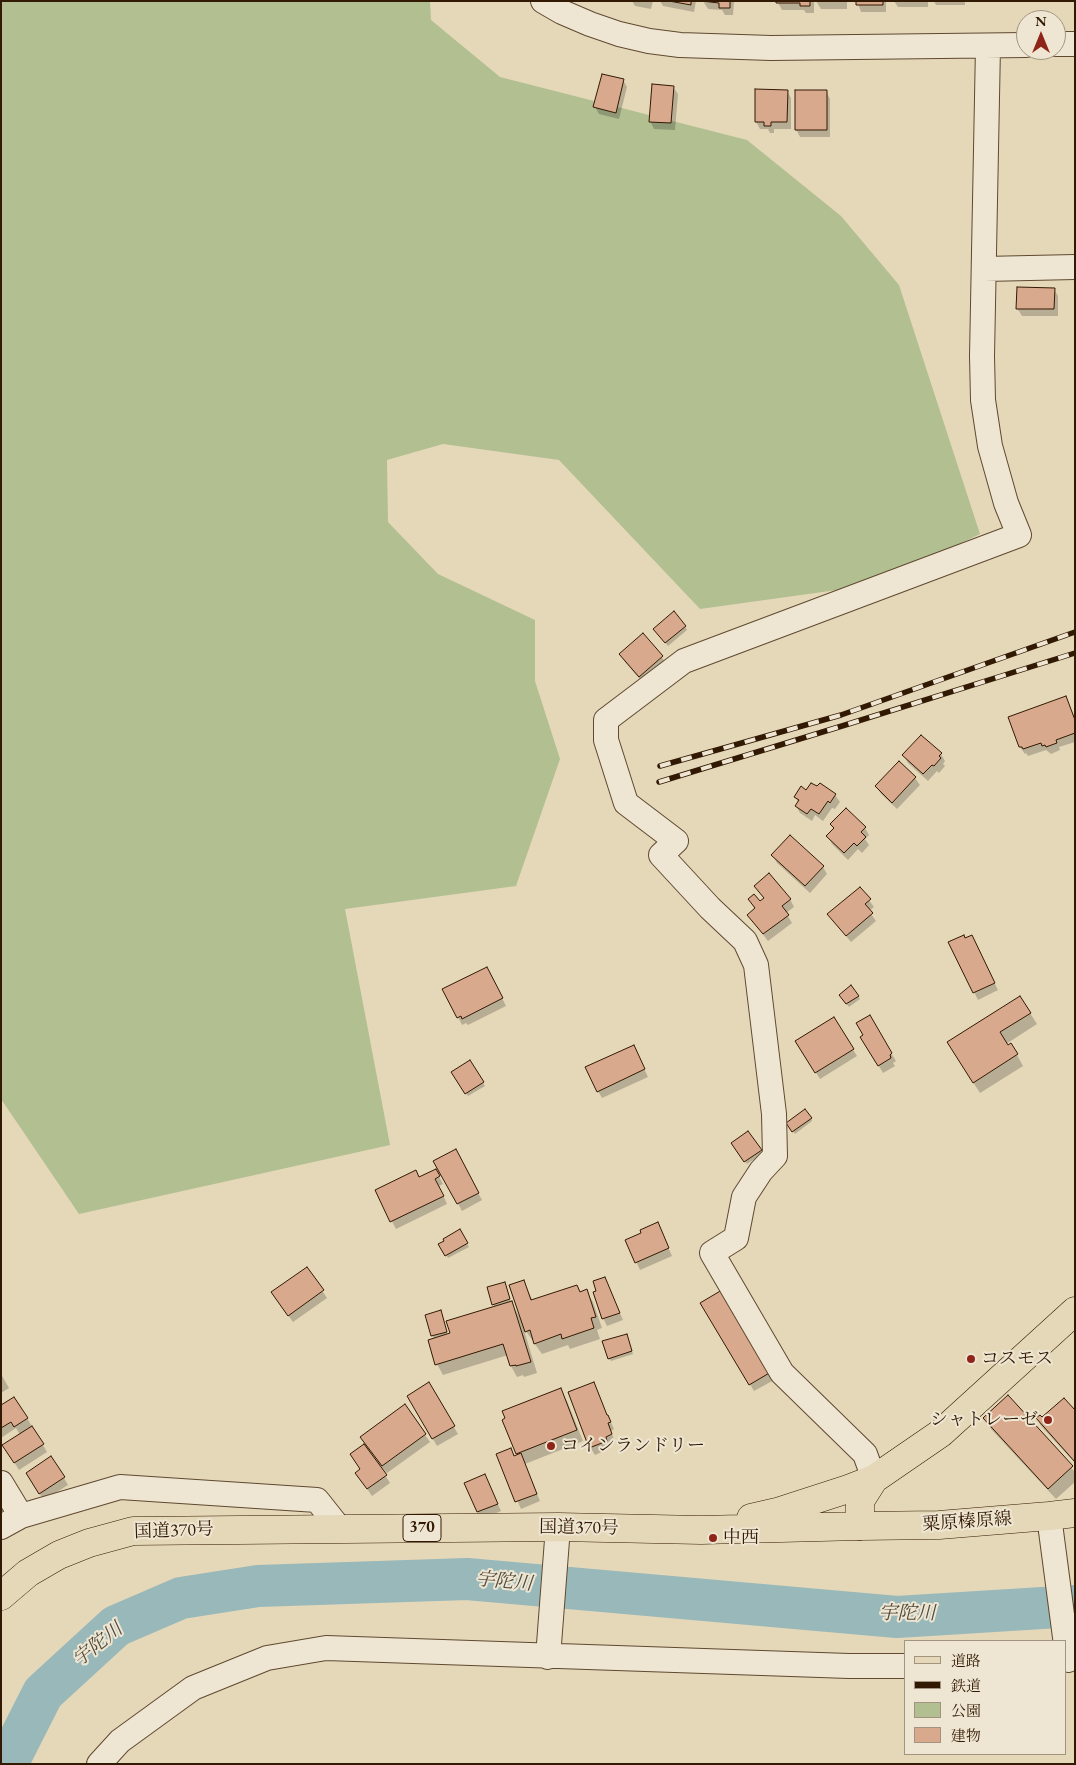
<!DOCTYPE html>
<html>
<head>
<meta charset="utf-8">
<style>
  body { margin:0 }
  #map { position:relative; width:1076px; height:1765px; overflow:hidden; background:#e5d8b9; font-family:"EB Garamond","Noto Serif JP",serif }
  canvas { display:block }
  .frame { position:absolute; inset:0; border:2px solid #321903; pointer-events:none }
  .legend { position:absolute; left:904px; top:1640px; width:162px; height:115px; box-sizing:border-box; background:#eee6d2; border:1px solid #a3947f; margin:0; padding:6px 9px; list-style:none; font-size:15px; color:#321903 }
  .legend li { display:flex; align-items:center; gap:10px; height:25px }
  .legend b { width:25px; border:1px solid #a3947f }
  .north { position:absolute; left:1016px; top:10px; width:50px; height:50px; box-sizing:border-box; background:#eee6d2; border:1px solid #a3947f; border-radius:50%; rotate:0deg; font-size:14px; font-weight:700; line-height:20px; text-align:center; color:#321903 }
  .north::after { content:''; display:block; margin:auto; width:18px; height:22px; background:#8f2418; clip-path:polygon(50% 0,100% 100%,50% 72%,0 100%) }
</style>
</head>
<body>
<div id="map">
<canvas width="1076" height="1765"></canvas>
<div class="frame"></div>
<ul class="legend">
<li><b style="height:6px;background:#e5d8b9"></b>道路</li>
<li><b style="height:6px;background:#321903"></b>鉄道</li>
<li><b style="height:14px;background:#b2bf91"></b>公園</li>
<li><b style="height:14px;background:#d9a98d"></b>建物</li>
</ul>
<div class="north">N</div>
</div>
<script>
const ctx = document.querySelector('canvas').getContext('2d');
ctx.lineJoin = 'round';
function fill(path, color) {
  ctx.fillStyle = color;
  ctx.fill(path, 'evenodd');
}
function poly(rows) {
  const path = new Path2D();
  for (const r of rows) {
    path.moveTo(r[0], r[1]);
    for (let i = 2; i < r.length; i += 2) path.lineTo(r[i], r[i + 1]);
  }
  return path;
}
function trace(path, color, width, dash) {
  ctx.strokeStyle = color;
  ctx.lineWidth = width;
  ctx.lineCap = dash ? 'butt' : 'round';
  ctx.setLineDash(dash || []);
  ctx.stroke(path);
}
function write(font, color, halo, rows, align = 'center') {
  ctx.font = font + ' "EB Garamond","Noto Serif JP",serif';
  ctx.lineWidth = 4;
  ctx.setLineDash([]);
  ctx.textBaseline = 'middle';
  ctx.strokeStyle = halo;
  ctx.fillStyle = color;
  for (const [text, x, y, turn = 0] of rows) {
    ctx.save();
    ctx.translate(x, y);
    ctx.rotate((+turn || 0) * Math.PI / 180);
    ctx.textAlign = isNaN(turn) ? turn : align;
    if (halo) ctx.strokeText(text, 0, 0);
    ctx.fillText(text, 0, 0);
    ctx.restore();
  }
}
fill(poly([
  [1,1,430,1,431,20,500,77,747,140,841,216,899,285,980,534,928,559,837,590,700,609,559,460,443,444,387,460,388,522,438,574,535,620,535,681,560,759,516,886,345,909,390,1145,79,1214,1,1099]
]), '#b2bf91');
fill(poly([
  [632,1,653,1,651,9,635,6],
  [660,1,696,1,694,12,663,6],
  [703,1,734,1,733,15,725,15,722,10,708,9],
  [777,1,814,1,814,13,806,13,804,10,782,10],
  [816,1,847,1,847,9,821,9],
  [857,1,886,1,886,12,861,12],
  [894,1,928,1,928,7,898,7],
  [934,1,965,1,965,5,936,5],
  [623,80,627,87,619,119,599,114,595,107],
  [673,87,678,94,675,130,654,129,650,121],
  [787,91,791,98,791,129,774,129,774,133,770,133,768,129,760,129,756,122],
  [826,91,830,99,830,137,800,137,796,129],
  [1054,289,1058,296,1058,316,1022,316,1017,308],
  [685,626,687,630,668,646,657,632],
  [643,635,662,657,666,664,644,684,625,662,620,655],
  [1066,697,1075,718,1075,742,1059,747,1060,750,1051,754,1046,750,1028,756,1026,753,1025,754,1020,747],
  [941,754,945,761,943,764,945,766,939,773,937,771,928,781,908,763,904,756],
  [899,763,915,778,920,785,897,809,881,794,876,786],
  [820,785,835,795,840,802,835,809,832,808,823,821,815,815,812,821,800,813,796,806,798,802,795,797,817,788],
  [846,809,865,828,869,835,865,839,869,845,862,853,858,849,848,860,832,844,828,837,835,830],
  [773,856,823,867,827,874,810,893,777,863],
  [756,886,790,899,794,907,786,913,792,923,768,941,748,915,755,909,749,900,760,903,765,899],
  [860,888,874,907,869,911,876,921,851,942,829,915],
  [965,939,975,944,998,990,978,1000,950,943],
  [491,976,506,1006,468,1025,466,1023,462,1025,458,1017],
  [858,996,860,999,849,1007,842,998],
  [1030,1013,1037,1024,1006,1044,1017,1055,1023,1066,980,1093,955,1054],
  [869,1017,896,1061,893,1063,895,1066,883,1073,862,1037,865,1036],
  [834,1019,857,1056,820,1079,797,1042],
  [637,1054,648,1077,602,1098,598,1091],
  [470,1062,485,1086,468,1096,453,1072],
  [811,1118,812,1121,795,1134,789,1126],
  [748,1132,762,1154,747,1164,734,1146],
  [455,1151,482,1200,462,1211,435,1161],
  [436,1171,443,1184,439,1186,447,1204,396,1229,376,1191,419,1178],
  [460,1231,469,1247,448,1258,440,1244],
  [661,1231,672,1256,640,1270,627,1241,643,1234],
  [307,1268,327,1298,293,1322,277,1300],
  [604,1278,623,1320,607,1326,603,1318,598,1291],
  [523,1281,533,1301,586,1291,593,1302,602,1328,597,1330,600,1339,570,1349,568,1345,542,1354,523,1327,537,1373,524,1377,523,1375,517,1377,511,1366,508,1355,443,1375,437,1364,434,1339,432,1335,441,1311,448,1335,495,1307,493,1304,506,1286,511,1302,519,1316],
  [722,1292,774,1380,754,1391,702,1303],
  [628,1338,633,1354,611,1361,609,1358],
  [1,1374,9,1388,1,1393],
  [428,1384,458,1434,437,1446,408,1396],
  [560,1390,567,1401,583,1441,525,1464,540,1501,521,1509,498,1455,510,1450,515,1457,518,1455,517,1453],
  [1008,1397,1075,1472,1075,1482,1056,1499,991,1429,985,1418],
  [1,1406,27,1418,47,1452,19,1470,8,1452,20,1435,16,1428,1,1438],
  [405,1406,430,1442,387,1473,383,1469,382,1470,390,1483,372,1496,361,1480,361,1470,351,1454,366,1444],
  [1075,1412,1075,1463,1041,1426,1037,1419],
  [608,1416,614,1429,611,1431,615,1442,609,1445,610,1448,595,1455,590,1447],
  [64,1478,68,1485,44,1500,31,1481],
  [488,1483,501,1511,482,1519,478,1512]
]), '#0003');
trace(poly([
  [7,1764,43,1693,116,1626,181,1598,258,1586,467,1579,897,1617,1075,1606]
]), '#99b8b9', 42);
const building = poly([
  [669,1,691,1,691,5,669,1],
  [702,1,730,1,730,8,719,8,719,3,702,1],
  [776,1,810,1,810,6,800,6,800,3,776,3,776,1],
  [856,1,883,1,883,5,856,5,856,1],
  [602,74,624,79,616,113,593,107,602,74],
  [652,84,674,86,671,123,649,122,652,84],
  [755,89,788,90,787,122,771,122,771,126,764,126,764,122,755,122,755,89],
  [795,90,827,90,827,130,795,130,795,90],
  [1017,287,1055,288,1054,309,1016,309,1017,287],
  [674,611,686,626,665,643,653,629,674,611],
  [643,633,663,656,639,677,619,654,643,633],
  [1066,696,1075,720,1075,733,1056,740,1057,743,1046,747,1045,745,1042,746,1041,743,1023,749,1022,747,1019,747,1008,717,1066,696],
  [921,735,942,753,939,756,941,758,934,766,932,765,923,774,902,755,921,735],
  [899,761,916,777,892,803,875,786,899,761],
  [811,783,817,786,820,783,836,794,830,803,828,801,819,814,811,809,807,814,795,806,799,800,794,797,801,786,806,790,811,783],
  [846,808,866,827,861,832,866,837,857,846,854,843,844,853,826,836,834,828,830,824,846,808],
  [790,835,824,866,805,886,771,855,790,835],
  [769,873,791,899,782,906,789,915,763,934,747,915,755,908,748,899,754,894,760,901,764,898,754,886,769,873],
  [860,887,871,899,865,904,873,913,846,936,827,914,860,887],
  [964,935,965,938,972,935,995,983,973,993,948,942,964,935],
  [487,967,503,998,462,1019,461,1016,457,1018,442,989,487,967],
  [851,985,859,996,846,1004,839,995,851,985],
  [1020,996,1031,1013,1000,1032,1008,1045,1011,1043,1018,1054,973,1083,947,1042,1020,996],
  [870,1015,892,1053,890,1055,891,1058,878,1066,860,1037,863,1035,856,1023,870,1015],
  [834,1017,854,1049,815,1073,795,1041,834,1017],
  [634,1045,645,1069,597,1092,585,1067,634,1045],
  [470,1060,484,1082,465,1094,451,1072,470,1060],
  [805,1109,812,1118,792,1132,786,1123,805,1109],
  [748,1131,762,1150,744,1162,731,1143,748,1131],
  [456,1149,479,1193,457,1204,433,1161,456,1149],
  [436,1169,440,1176,435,1179,444,1196,390,1222,375,1190,416,1170,419,1177,436,1169],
  [658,1222,669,1248,635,1263,625,1240,641,1233,640,1230,658,1222],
  [460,1229,468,1243,445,1256,438,1244,444,1241,443,1239,460,1229],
  [307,1267,324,1290,288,1316,271,1292,307,1267],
  [605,1277,620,1313,602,1319,593,1292,596,1291,593,1281,605,1277],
  [524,1280,531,1300,577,1285,580,1292,587,1289,596,1317,591,1318,594,1328,562,1339,561,1334,534,1344,530,1330,525,1332,509,1285,524,1280],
  [505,1282,510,1299,492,1305,487,1287,505,1282],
  [722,1290,771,1372,749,1385,700,1303,722,1290],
  [512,1301,531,1362,516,1366,516,1365,510,1366,503,1344,435,1365,428,1340,450,1333,446,1321,512,1301],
  [441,1310,447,1332,431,1336,425,1315,441,1310],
  [627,1334,632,1351,608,1359,602,1341,627,1334],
  [429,1382,455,1426,432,1439,407,1396,429,1382],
  [594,1382,607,1415,608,1415,611,1422,608,1423,612,1434,606,1437,607,1441,589,1448,568,1392,594,1382],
  [561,1388,577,1430,516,1454,502,1420,505,1418,502,1411,561,1388],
  [1008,1395,1073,1466,1048,1489,983,1418,1008,1395],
  [14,1397,28,1418,14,1427,11,1422,1,1428,1,1405,14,1397],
  [1064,1398,1075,1410,1075,1462,1036,1418,1040,1415,1042,1417,1064,1398],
  [405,1404,426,1434,382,1466,360,1437,405,1404],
  [32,1426,44,1444,14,1463,2,1445,32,1426],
  [364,1444,387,1475,367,1489,355,1473,360,1469,350,1454,364,1444],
  [511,1448,514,1456,521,1453,537,1494,515,1502,496,1454,511,1448],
  [51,1456,65,1477,39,1494,26,1473,51,1456],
  [485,1474,498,1504,477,1512,464,1483,485,1474]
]);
fill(building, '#d9a98d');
trace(building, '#321903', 1);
const minor = poly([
  [543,1,562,12,590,24,619,34,649,41,680,45,771,48,1026,45],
  [1056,44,1075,44],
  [984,269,1075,267],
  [874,1479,865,1454,782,1373,712,1253,736,1238,744,1197,761,1171,775,1156,774,1114,756,965,745,941,710,908,661,855,676,841,626,803,606,740,606,720,684,661,1019,535,1006,503,990,446,983,400,982,356,988,46],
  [1,1483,21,1516,120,1487,317,1500,340,1529],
  [1049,1516,1068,1660],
  [1,1527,21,1516],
  [548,1657,558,1527],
  [99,1764,120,1741,193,1688,267,1658,326,1648,849,1666,905,1666]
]);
const major = poly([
  [860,1526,939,1525,1049,1516,1075,1513]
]);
const highway = poly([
  [751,1518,777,1512,848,1489,874,1479],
  [1,1596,28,1573,59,1555,89,1543,133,1531,558,1527,701,1530,860,1526,860,1501,874,1479,941,1433,1075,1311]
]);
trace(minor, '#5f4930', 26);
trace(major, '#321903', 29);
trace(highway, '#321903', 29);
trace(minor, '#eee6d2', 24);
trace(major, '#e5d8b9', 28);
trace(highway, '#e5d8b9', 28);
const rail = poly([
  [660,766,841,715,1075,632],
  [659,782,842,726,1075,653]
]);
trace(rail, '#321903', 5.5);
trace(rail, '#eee6d2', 4, [11]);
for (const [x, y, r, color] of [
  [971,1359,5,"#8f2418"],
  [1048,1420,5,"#8f2418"],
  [551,1446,5,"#8f2418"],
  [713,1538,5,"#8f2418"]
]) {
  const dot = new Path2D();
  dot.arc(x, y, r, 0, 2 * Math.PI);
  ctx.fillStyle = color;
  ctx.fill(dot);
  trace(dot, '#eee6d2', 2);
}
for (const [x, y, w] of [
  [422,1528,38]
]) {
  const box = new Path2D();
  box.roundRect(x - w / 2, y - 13.5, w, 27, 4);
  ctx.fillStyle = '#eee6d2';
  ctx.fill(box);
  trace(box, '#321903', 1);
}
write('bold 16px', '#321903', null, [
  ["370",422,1528]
]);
write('18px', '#321903', '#eee6d2', [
  ["コスモス",981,1359],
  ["シャトレーゼ",1038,1420,"right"],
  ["コインランドリー",561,1446],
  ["中西",723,1538]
], 'left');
write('18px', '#321903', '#eee6d2', [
  ["粟原榛原線",967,1522,-4],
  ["国道370号",579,1528,1],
  ["国道370号",174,1531,-2]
]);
write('italic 19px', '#51493a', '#eee6d2', [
  ["宇陀川",504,1582,5],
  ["宇陀川",907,1614],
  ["宇陀川",98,1645,-39]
]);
</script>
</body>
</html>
